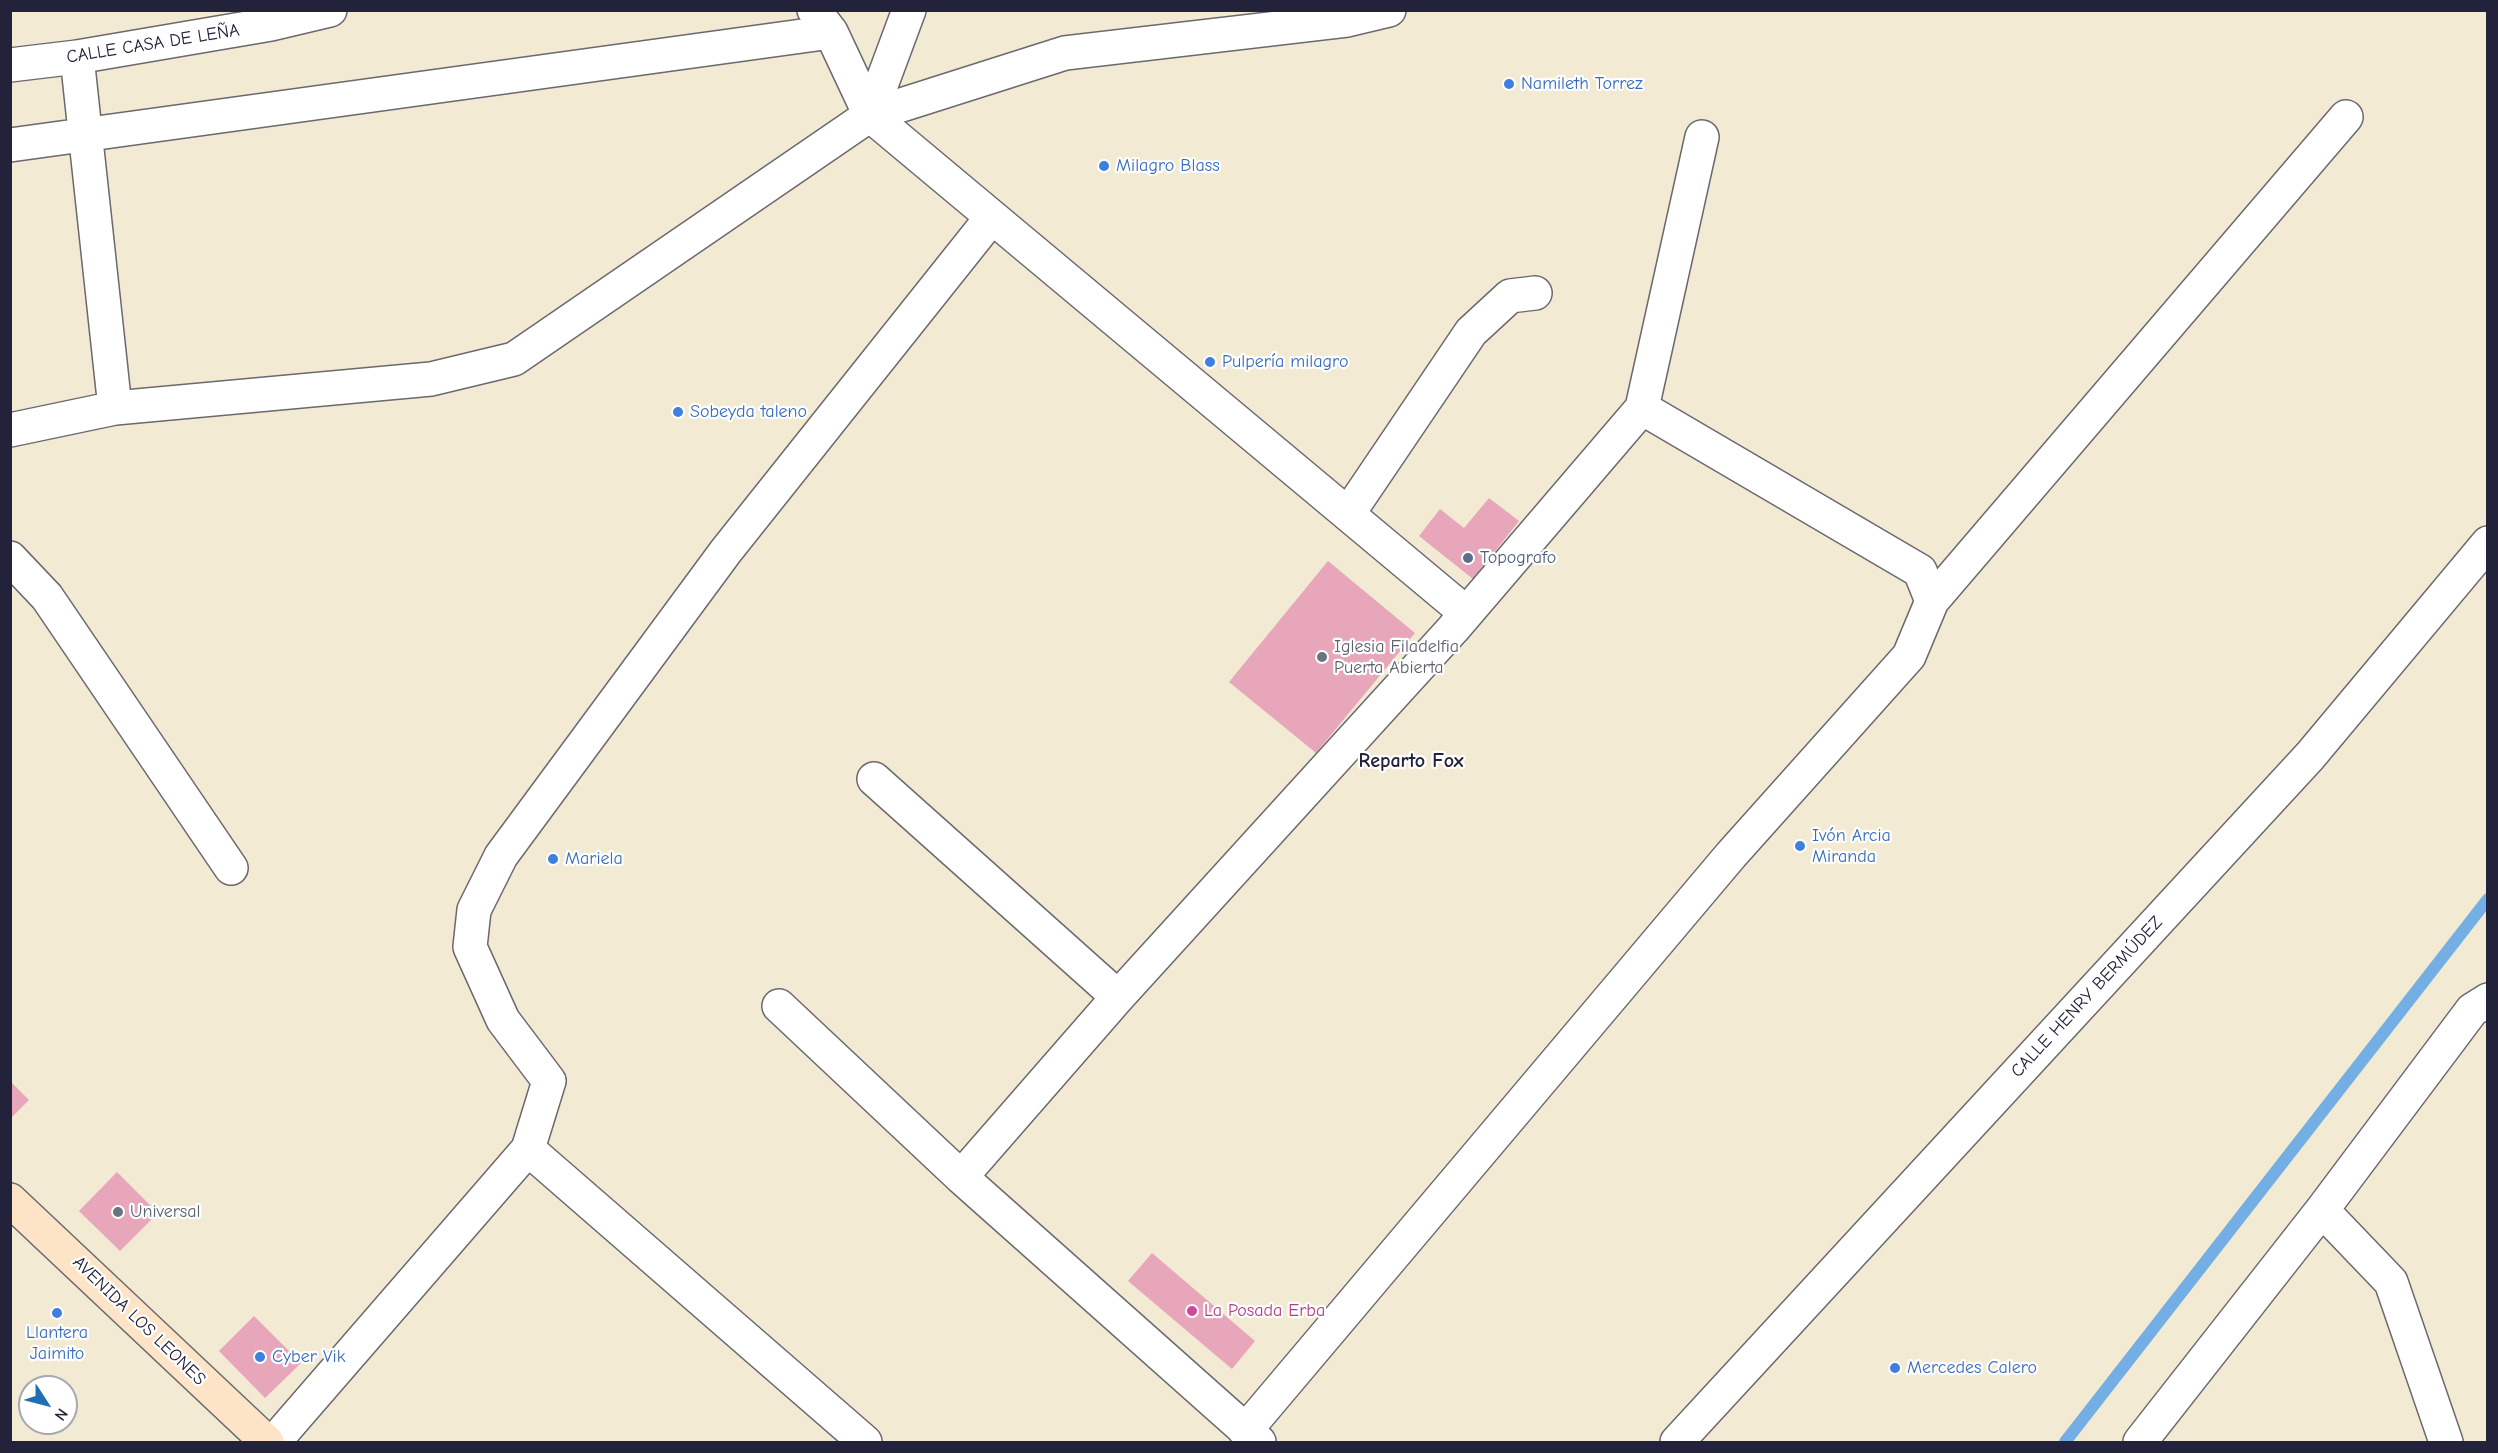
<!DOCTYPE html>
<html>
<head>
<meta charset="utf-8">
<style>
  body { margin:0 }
  #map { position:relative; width:2498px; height:1453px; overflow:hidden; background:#f2ead3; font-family:"Comic Neue",sans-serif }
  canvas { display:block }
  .frame { position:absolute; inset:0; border:12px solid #22223b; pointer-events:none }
  .north { position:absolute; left:18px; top:1375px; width:60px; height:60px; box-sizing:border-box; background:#fff; border:2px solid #a7a7b1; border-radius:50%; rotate:126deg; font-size:16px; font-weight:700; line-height:24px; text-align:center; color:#22223b }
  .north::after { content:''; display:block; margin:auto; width:21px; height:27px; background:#1f6fb2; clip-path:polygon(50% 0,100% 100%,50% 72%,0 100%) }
</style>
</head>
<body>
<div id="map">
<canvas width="2498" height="1453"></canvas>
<div class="frame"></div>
<div class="north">N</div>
</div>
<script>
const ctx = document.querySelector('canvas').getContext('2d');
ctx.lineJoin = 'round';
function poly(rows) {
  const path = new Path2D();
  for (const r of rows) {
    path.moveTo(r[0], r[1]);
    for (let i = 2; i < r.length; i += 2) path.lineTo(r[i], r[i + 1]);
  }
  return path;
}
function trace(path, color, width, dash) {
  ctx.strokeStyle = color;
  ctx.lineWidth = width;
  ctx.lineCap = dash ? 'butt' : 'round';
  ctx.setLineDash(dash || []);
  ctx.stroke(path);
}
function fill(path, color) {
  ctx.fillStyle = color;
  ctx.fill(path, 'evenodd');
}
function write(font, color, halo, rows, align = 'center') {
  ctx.font = font + ' "Comic Neue",sans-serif';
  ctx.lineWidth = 4.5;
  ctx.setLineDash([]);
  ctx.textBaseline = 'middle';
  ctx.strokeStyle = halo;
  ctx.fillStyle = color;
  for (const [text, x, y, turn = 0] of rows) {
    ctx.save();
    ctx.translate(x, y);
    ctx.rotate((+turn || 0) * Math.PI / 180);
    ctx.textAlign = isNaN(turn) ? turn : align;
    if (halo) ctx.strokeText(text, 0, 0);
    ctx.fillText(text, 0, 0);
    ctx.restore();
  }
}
trace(poly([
  [2065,1442,2488,899]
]), '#73aee4', 12);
fill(poly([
  [1489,498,1519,521,1473,579,1419,536,1440,509,1464,528],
  [1328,561,1415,633,1316,753,1229,682],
  [10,1081,29,1100,10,1119],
  [117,1172,158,1213,120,1251,79,1211],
  [1152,1253,1255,1341,1232,1369,1128,1281],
  [254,1316,301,1363,265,1398,219,1351]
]), '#e7a6ba');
const street = poly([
  [814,10,831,32,870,115,1465,612],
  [77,57,115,408],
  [10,65,77,57,271,24,330,10],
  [870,115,909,10],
  [10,145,831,32],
  [10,430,115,408,431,379,514,359,870,115,1065,53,1347,20,1389,10],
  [1348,514,1471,332,1510,296,1535,293],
  [10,558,47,597,231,868],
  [1932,601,2346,117],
  [874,779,1118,997],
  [779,1006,961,1177,1259,1442],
  [528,1149,865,1442],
  [961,1177,1118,997,1453,629,1642,408,1702,137],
  [2322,1210,2391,1282,2446,1442],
  [1245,1431,1731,855,1909,656,1932,601,1920,571,1642,408],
  [274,1442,528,1149,549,1081,503,1020,470,947,474,910,501,856,726,551,992,217],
  [1677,1442,2310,756,2488,543],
  [2140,1442,2322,1210,2472,1010,2488,1000]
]);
const secondary = poly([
  [10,1200,267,1442]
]);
trace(street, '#6b6870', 36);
trace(secondary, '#6b6870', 36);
trace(street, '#fff', 33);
trace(secondary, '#fee4c6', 33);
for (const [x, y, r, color] of [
  [1509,84,6,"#3f7fe0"],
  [1104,166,6,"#3f7fe0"],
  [1210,362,6,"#3f7fe0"],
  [678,412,6,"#3f7fe0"],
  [1468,558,6,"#5c6f8a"],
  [1322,657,6,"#6b7280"],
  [1800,846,6,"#3f7fe0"],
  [553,859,6,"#3f7fe0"],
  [118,1212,6,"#6b7280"],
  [1192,1311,6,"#d1479c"],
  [57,1313,6,"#3f7fe0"],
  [260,1357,6,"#3f7fe0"],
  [1895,1368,6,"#3f7fe0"]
]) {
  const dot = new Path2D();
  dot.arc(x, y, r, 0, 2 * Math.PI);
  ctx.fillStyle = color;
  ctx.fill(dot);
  trace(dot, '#fff', 2);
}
write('18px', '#22223b', '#fff', [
  ["CALLE CASA DE LEÑA",153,44,-9],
  ["CALLE HENRY BERMÚDEZ",2087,997,-47],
  ["AVENIDA LOS LEONES",139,1321,44]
]);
write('18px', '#366cbe', '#fff', [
  ["Namileth Torrez",1521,84],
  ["Milagro Blass",1116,166],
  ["Pulpería milagro",1222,362],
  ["Sobeyda taleno",690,412],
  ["Ivón Arcia",1812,836],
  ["Miranda",1812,857],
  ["Mariela",565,859],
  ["Llantera",57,1333,"center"],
  ["Jaimito",57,1354,"center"],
  ["Cyber Vik",272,1357],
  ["Mercedes Calero",1907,1368]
], 'left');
write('18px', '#4e5e75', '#fff', [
  ["Topografo",1480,558]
], 'left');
write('18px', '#5b616d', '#fff', [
  ["Iglesia Filadelfia",1334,647],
  ["Puerta Abierta",1334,668],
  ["Universal",130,1212]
], 'left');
write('18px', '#b23c85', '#fff', [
  ["La Posada Erba",1204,1311]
], 'left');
write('bold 20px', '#22223b', '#fff', [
  ["Reparto Fox",1411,761]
]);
</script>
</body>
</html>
